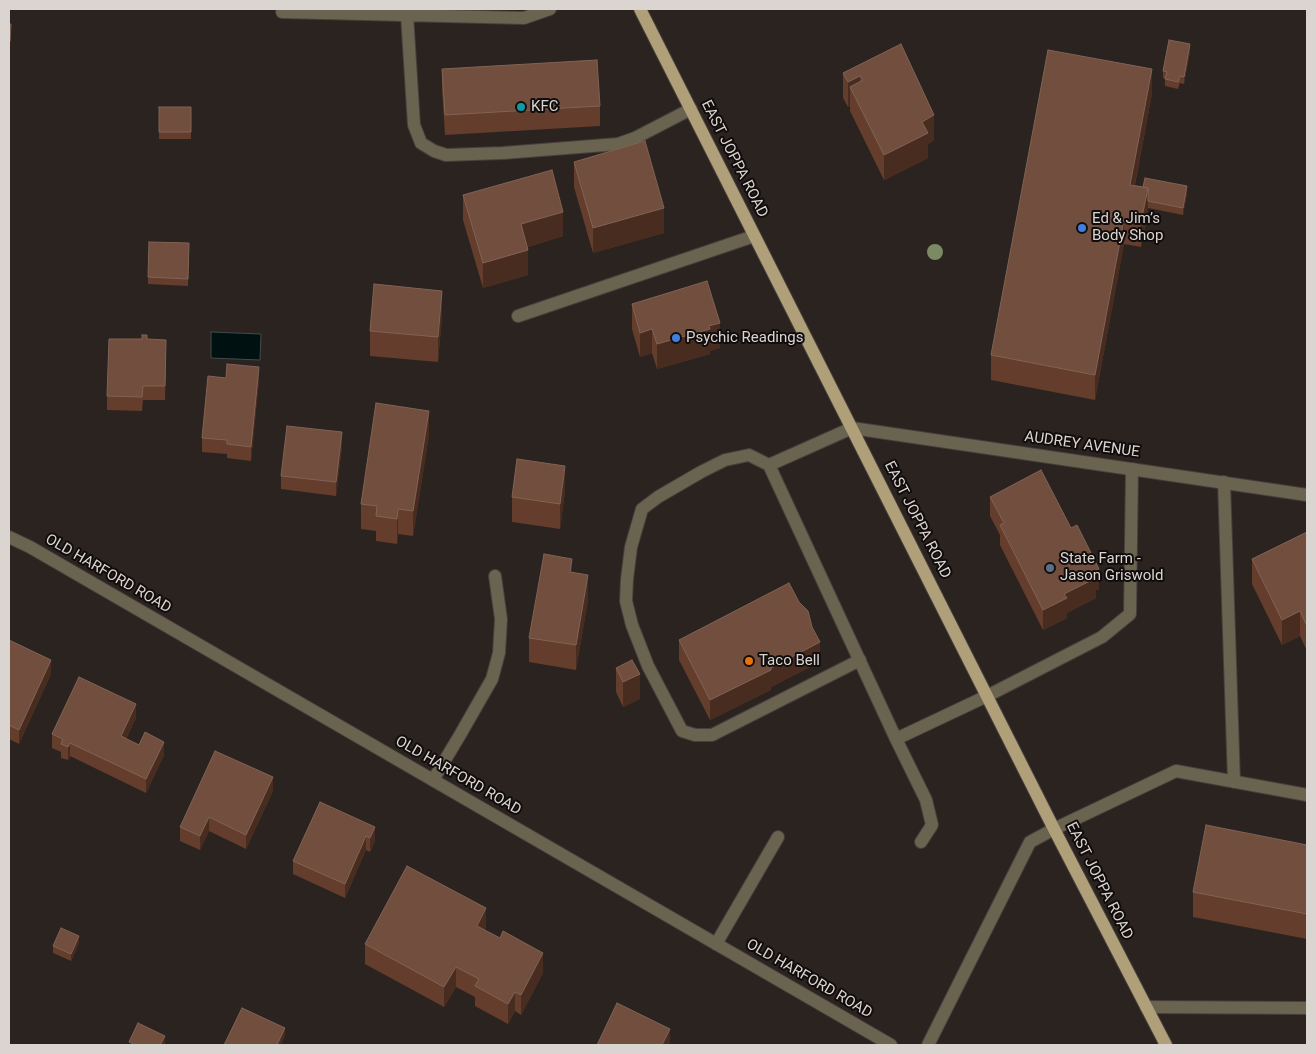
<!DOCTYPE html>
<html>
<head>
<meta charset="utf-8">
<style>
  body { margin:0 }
  #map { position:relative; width:1316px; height:1054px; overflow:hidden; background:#2b231f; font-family:Roboto,sans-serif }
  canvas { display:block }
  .frame { position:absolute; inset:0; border:10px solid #dbd5d2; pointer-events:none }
</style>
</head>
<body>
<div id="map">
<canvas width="1316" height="1054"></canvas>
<div class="frame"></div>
</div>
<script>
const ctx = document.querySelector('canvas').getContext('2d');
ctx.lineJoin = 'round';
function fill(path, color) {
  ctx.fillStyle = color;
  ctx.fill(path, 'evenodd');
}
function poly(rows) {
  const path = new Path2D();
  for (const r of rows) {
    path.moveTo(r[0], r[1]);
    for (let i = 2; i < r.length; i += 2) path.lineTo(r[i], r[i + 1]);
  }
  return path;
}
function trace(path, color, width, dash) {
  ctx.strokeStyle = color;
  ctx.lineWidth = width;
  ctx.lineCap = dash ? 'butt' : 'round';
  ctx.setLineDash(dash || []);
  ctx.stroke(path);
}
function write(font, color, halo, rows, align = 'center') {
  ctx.font = font + ' Roboto,sans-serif';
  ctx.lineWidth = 4;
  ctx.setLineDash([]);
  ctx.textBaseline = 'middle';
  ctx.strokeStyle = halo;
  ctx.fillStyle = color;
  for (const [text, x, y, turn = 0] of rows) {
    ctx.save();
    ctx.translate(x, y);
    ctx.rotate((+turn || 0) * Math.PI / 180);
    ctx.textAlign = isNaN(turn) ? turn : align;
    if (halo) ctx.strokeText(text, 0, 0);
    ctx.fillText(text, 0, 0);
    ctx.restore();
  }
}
const water = poly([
  [211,332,261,334,260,360,211,358,211,332]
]);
fill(water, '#001112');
trace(water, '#424c4c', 1);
const service = poly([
  [282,12,524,18,550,9],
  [407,15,414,125,421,143,434,151,446,155,503,153,618,144,635,138,691,109],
  [518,316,754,236],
  [852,428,769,465,896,739,926,800,932,825,921,842],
  [769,465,749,455,725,460,701,472,658,497,642,509,631,547,627,579,626,601,632,625,648,666,682,731,695,735,712,735,860,660],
  [1224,482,1234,782],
  [896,739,987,696,1102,637,1130,614,1132,469],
  [433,780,460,735,492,679,499,653,501,619,495,576],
  [1054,829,1176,771,1307,795],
  [716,944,778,837],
  [1146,1007,1307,1008]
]);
const minor = poly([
  [852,428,1307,495]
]);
const tertiary = poly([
  [9,537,30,547,891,1045],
  [928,1045,1030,842,1054,829]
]);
const primary = poly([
  [640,9,1054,829,1166,1045]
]);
trace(service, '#473f3c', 14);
trace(minor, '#473f3c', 14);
trace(tertiary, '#473f3c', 14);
trace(primary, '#473f3c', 14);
trace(service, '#6a6350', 12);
trace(minor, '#6a6350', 12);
trace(tertiary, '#6a6350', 12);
trace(primary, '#afa079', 12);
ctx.fillStyle = '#7b8a64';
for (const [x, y] of [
  [935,252]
]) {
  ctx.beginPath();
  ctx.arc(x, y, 8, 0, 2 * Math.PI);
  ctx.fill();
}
fill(poly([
  [9,24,11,31,10,48,9,48],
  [901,44,934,140,928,144,928,158,884,180,850,111,850,106,848,107,843,98,843,73],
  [1190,51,1184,84,1180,83,1178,89,1165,86,1165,79,1163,78,1163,71],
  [442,69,600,106,600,126,445,135,442,89],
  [1152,94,1135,185,1187,194,1183,215,1148,208,1148,213,1141,247,1124,244,1095,400,991,380,991,355],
  [159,107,191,107,191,139,159,139],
  [574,162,664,233,593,253,574,187],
  [463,195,563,236,528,247,528,275,483,288,463,220],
  [189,243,188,286,148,284,148,277],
  [632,304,720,348,710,351,710,354,657,369,652,353,640,357,632,329],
  [442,316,438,362,370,356,370,331],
  [142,339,147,339,166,354,165,400,143,400,142,411,107,410,107,396],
  [259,380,251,461,227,458,227,454,202,452,202,438],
  [429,435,413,536,398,534,397,544,376,541,376,531,361,529,361,504],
  [342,446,336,496,281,489,281,476],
  [565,491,560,529,512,522,512,497],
  [990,497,1099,589,1096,590,1096,598,1067,613,1067,618,1043,630,1000,545,1000,535,990,516],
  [1307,532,1307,651,1300,636,1282,645,1252,584,1252,559],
  [588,600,576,670,529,662,529,638],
  [9,640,51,674,19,744,9,739],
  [679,640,820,662,771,687,771,690,710,720,679,660],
  [616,668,640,699,623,707,616,692],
  [136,718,126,739,164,755,146,793,70,756,68,760,61,758,61,752,52,748,52,734],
  [273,791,246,849,209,831,200,850,180,841,180,827],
  [320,802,375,841,370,852,366,850,345,898,293,874,293,861],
  [1307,845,1307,939,1193,917,1193,892],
  [486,928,485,930,543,973,521,1015,515,1011,508,1024,475,1006,475,997,456,987,444,1007,365,964,365,944],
  [79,943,71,961,53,953,53,946]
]), '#643d2c');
fill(poly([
  [1190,44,1190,51,1184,84,1184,77],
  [1152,69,1152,94,1130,209,1130,185],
  [860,76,860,101,850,87,850,106,848,107,848,82],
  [934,115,934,140,928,144,928,158,884,180,884,155,922,122],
  [1187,186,1187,194,1183,215,1183,208],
  [1148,188,1148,213,1141,247,1141,222],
  [664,208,664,233,593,253,593,228],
  [563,212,563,236,521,249,521,224],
  [1124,220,1124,244,1095,400,1095,375],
  [528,250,528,275,483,288,483,263],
  [442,291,442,316,438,362,438,337],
  [720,323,720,348,710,351,710,354,657,369,657,344],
  [652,329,652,353,640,357,640,333],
  [259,367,259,380,251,461,251,447],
  [429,411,429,435,413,536,413,511],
  [342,432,342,446,336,496,336,482],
  [565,466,565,491,560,529,560,504],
  [398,509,398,534,397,544,397,519],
  [572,559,572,584,570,572],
  [1099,569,1099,589,1096,590,1096,598,1067,613,1067,618,1043,630,1043,610,1092,572],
  [588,575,588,600,576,670,576,645],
  [1300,611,1300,636,1282,645,1282,620],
  [820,642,820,662,771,687,771,690,710,720,710,700],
  [51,660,51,674,19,744,19,730],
  [640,674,640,699,623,707,623,682],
  [136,704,136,718,121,750,121,736],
  [164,742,164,755,146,793,146,779],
  [70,743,70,756,68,760,68,747],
  [273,777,273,791,246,849,246,835],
  [209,817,209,831,200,850,200,836],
  [375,827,375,841,370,852,370,838],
  [366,836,366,850,345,898,345,884],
  [486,908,486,928,477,946,477,926],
  [79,936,79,943,71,961,71,954],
  [543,953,543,973,521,1015,521,995],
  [456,967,456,987,444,1007,444,987],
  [515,992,515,1011,508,1024,508,1004],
  [285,1028,285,1036,281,1045,277,1045],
  [670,1029,670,1043,669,1045,662,1045],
  [165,1036,165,1043,164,1045,160,1045]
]), '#482c20');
const building = poly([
  [9,24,11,24,10,41,9,41,9,24],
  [1169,40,1190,44,1184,77,1180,76,1178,82,1165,79,1167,72,1163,71,1169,40],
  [901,44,934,115,922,122,928,133,884,155,850,87,863,80,860,76,848,82,843,73,901,44],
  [1048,50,1152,69,1130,185,1148,188,1141,222,1124,220,1095,375,991,355,1048,50],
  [597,60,600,106,445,115,442,69,597,60],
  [159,107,191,107,191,132,159,132,159,107],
  [645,141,664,208,593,228,574,162,645,141],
  [552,170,563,212,521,224,528,250,483,263,463,195,552,170],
  [1145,178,1187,186,1183,208,1148,201,1148,188,1143,187,1145,178],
  [149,242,189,243,188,279,148,277,149,242],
  [707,281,720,323,709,326,710,329,657,344,652,329,640,333,632,304,707,281],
  [374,284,442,291,438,337,370,331,374,284],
  [142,335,147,335,147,339,166,340,165,386,143,386,142,397,107,396,109,339,142,339,142,335],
  [227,364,259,367,251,447,227,444,227,440,202,438,208,376,226,378,227,364],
  [376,403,429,411,413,511,398,509,397,519,376,516,377,506,361,504,376,403],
  [287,426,342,432,336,482,281,476,287,426],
  [517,459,565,466,560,504,512,497,517,459],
  [1041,470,1071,528,1077,525,1099,569,1092,572,1096,578,1064,594,1067,598,1043,610,1000,525,1004,523,990,497,1041,470],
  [1307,532,1307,626,1300,611,1282,620,1252,559,1307,532],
  [544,554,572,559,570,572,588,575,576,645,529,638,544,554],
  [789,583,799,602,808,611,812,627,820,642,771,668,771,670,710,700,679,640,789,583],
  [9,640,51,660,19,730,9,725,9,640],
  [632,660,640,674,623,682,616,668,632,660],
  [79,677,136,704,121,736,139,745,145,732,164,742,146,779,70,743,68,747,61,744,63,739,52,734,79,677],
  [215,751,273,777,246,835,209,817,200,836,180,827,215,751],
  [320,802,375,827,370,838,366,836,345,884,293,861,320,802],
  [1206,825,1307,845,1307,914,1193,892,1206,825],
  [407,866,486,908,477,926,500,938,503,931,543,953,521,995,515,992,508,1004,475,986,479,979,456,967,444,987,365,944,407,866],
  [61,928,79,936,71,954,53,946,61,928],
  [617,1003,670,1029,662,1045,597,1045,617,1003],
  [242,1008,285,1028,277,1045,224,1045,242,1008],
  [138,1023,165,1036,160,1045,135,1045,129,1042,138,1023]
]);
fill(building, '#714e3e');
trace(building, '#816355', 1);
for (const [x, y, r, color] of [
  [521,107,5,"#0f9aa8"],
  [1082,228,5,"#3f7fe0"],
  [676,338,5,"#3f7fe0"],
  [1050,568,5,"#5c6f8a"],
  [749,661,5,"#e8710a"]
]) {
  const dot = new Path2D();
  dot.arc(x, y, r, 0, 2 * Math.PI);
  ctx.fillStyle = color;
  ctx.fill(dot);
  trace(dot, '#110d0c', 2);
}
write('15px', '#dbd5d2', '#110d0c', [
  ["KFC",531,107],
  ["Ed & Jim’s",1092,219],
  ["Body Shop",1092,236],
  ["Psychic Readings",686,338],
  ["State Farm -",1060,559],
  ["Jason Griswold",1060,576],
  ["Taco Bell",759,661]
], 'left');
write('15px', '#dbd5d2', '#110d0c', [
  ["EAST JOPPA ROAD",734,159,63],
  ["AUDREY AVENUE",1082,445,8],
  ["EAST JOPPA ROAD",917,520,63],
  ["OLD HARFORD ROAD",108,574,30],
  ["OLD HARFORD ROAD",458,776,30],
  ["EAST JOPPA ROAD",1099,881,63],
  ["OLD HARFORD ROAD",809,979,30]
]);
</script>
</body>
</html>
